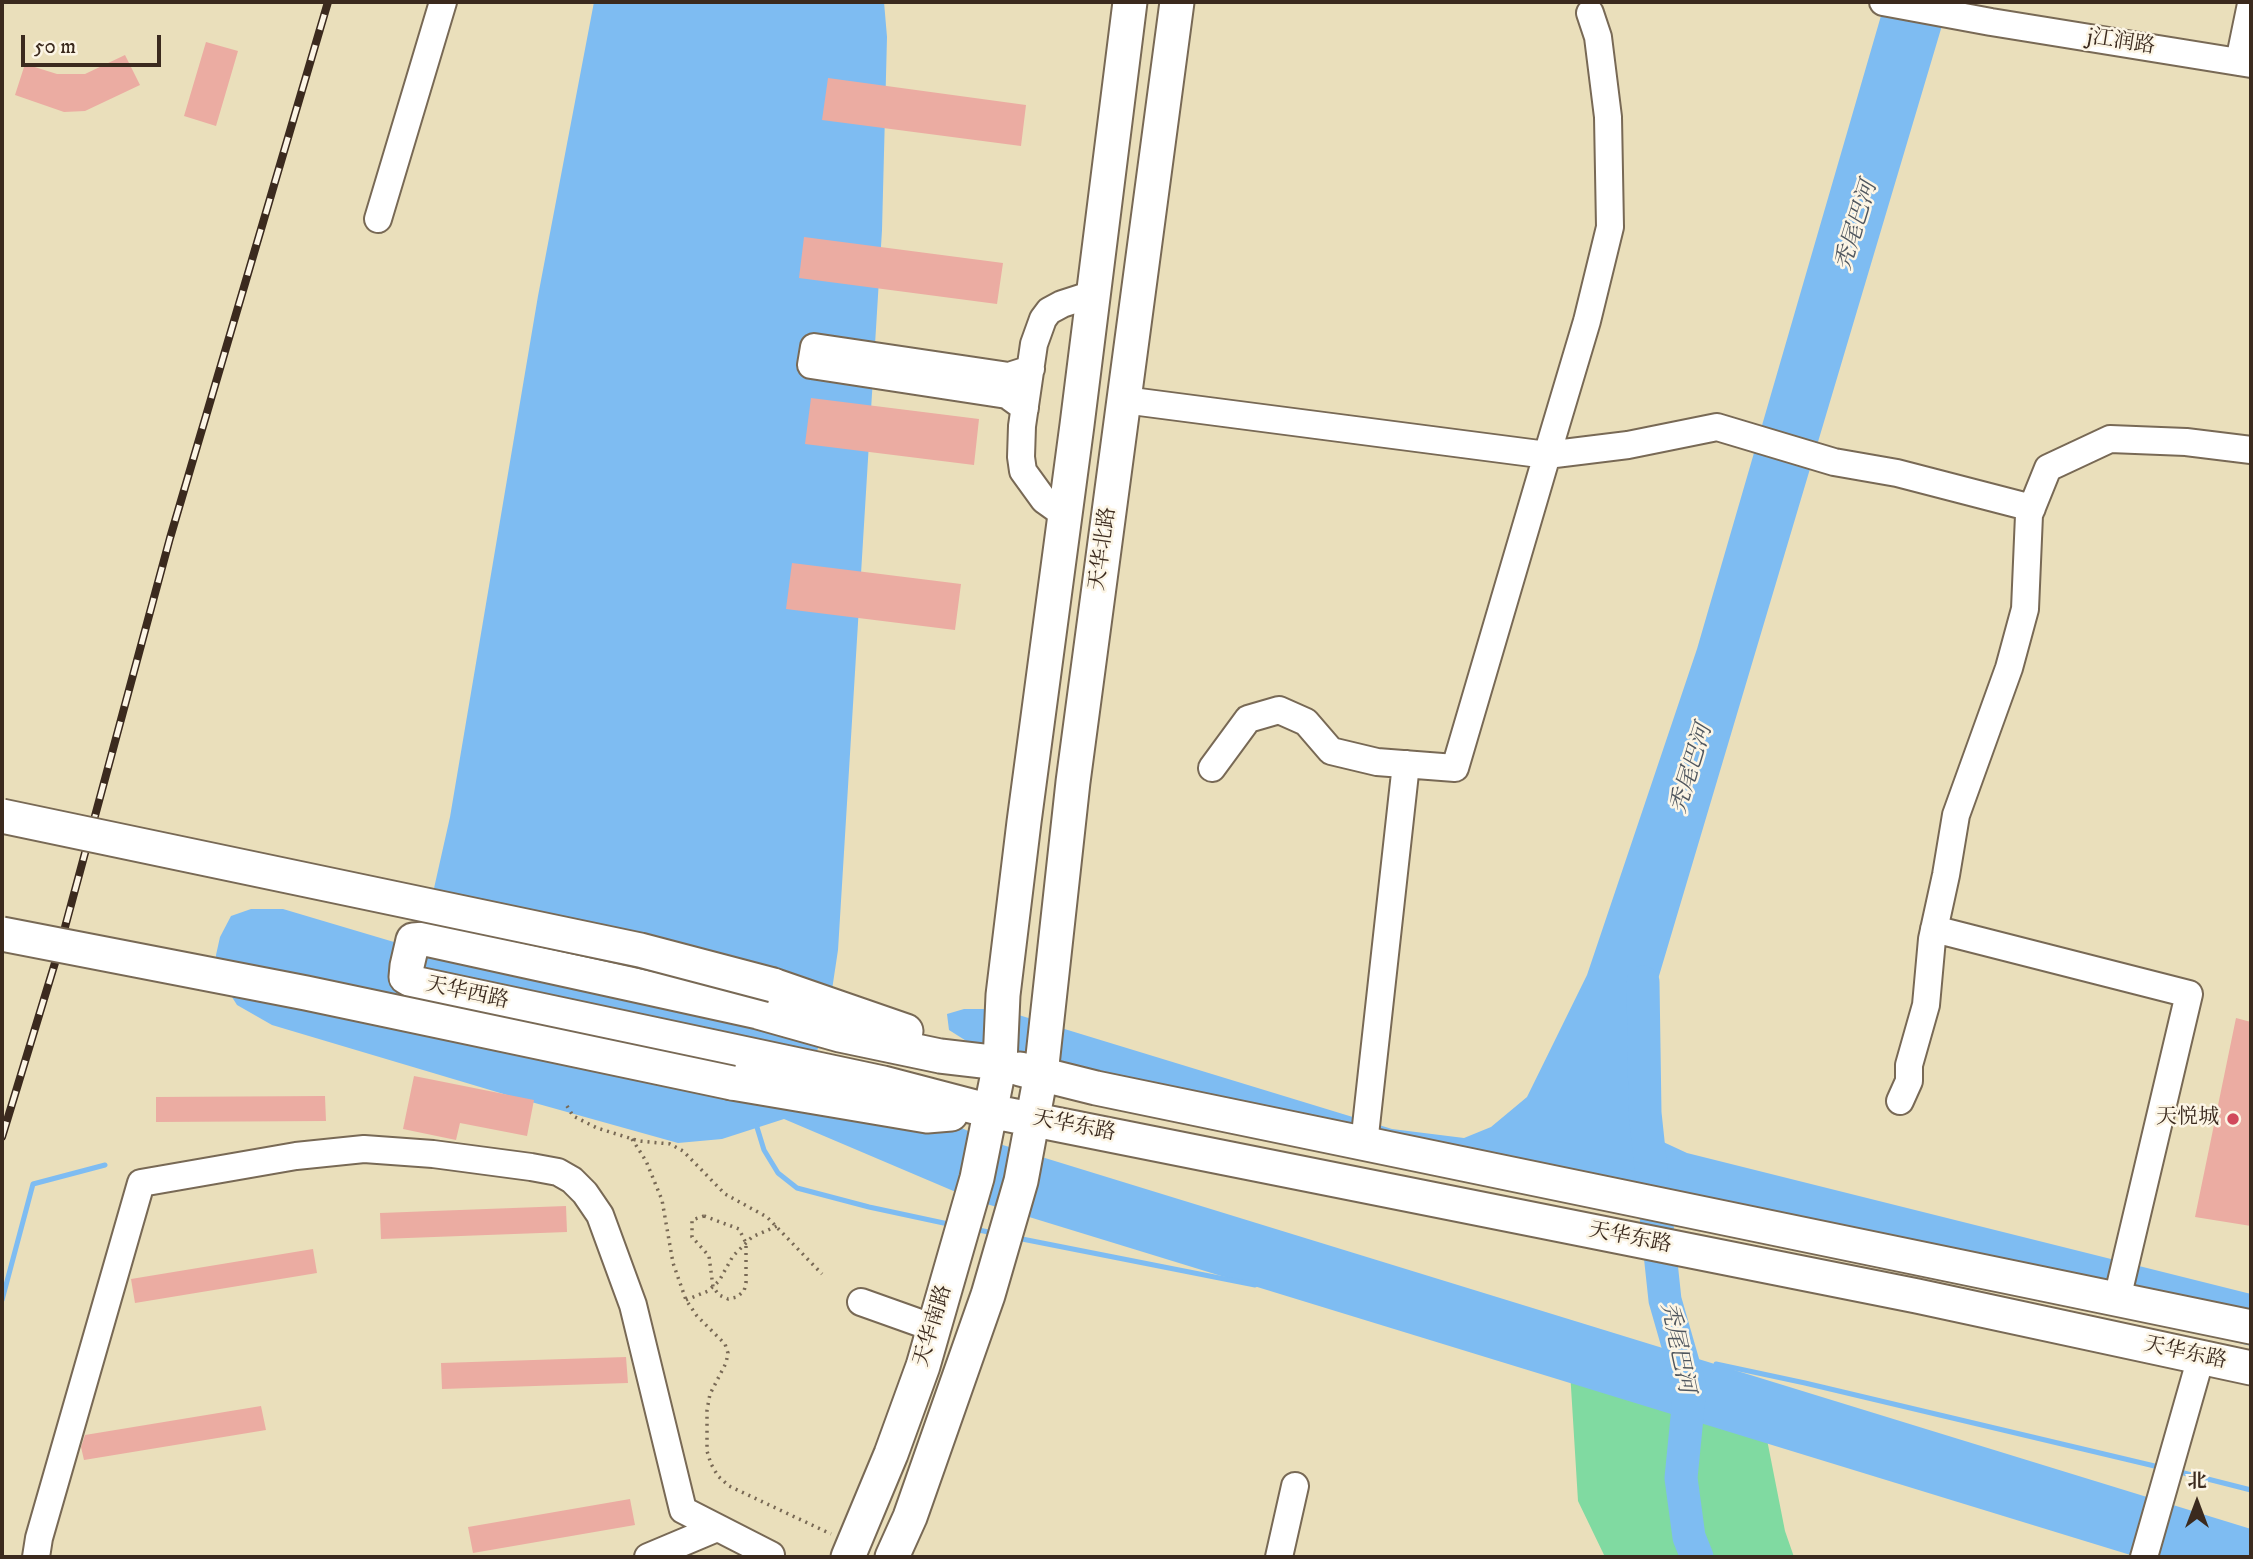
<!DOCTYPE html>
<html>
<head>
<meta charset="utf-8">
<style>
  body { margin:0 }
  #map { position:relative; width:2253px; height:1559px; overflow:hidden; background:#eadfbb; font-family:"IM FELL DW Pica","Noto Serif SC",serif }
  canvas { display:block }
  .frame { position:absolute; inset:0; border:4px solid #3b2a1e; pointer-events:none }
  .north { position:absolute; left:2162px; top:1468px; width:70px; height:70px; -webkit-text-stroke:5px #fcf5e5; paint-order:stroke; rotate:0deg; font-size:19px; font-weight:700; line-height:28px; text-align:center; color:#3b2a1e }
  .north::after { content:''; display:block; margin:auto; width:24px; height:32px; background:#3b2a1e; clip-path:polygon(50% 0,100% 100%,50% 72%,0 100%) }
  .scale { position:absolute; left:21px; top:35px; width:140px; height:32px; box-sizing:border-box; border:4px solid #3b2a1e; border-top:0; padding-left:9px; font-size:21px; line-height:24px; white-space:nowrap; color:#3b2a1e; -webkit-text-stroke:5px #fcf5e5; paint-order:stroke }
</style>
</head>
<body>
<div id="map">
<canvas width="2253" height="1559"></canvas>
<div class="frame"></div>
<div class="north">北</div>
<div class="scale">50 m</div>
</div>
<script>
const ctx = document.querySelector('canvas').getContext('2d');
ctx.lineJoin = 'round';
function fill(path, color) {
  ctx.fillStyle = color;
  ctx.fill(path, 'evenodd');
}
function poly(rows) {
  const path = new Path2D();
  for (const r of rows) {
    path.moveTo(r[0], r[1]);
    for (let i = 2; i < r.length; i += 2) path.lineTo(r[i], r[i + 1]);
  }
  return path;
}
function trace(path, color, width, dash) {
  ctx.strokeStyle = color;
  ctx.lineWidth = width;
  ctx.lineCap = dash ? 'butt' : 'round';
  ctx.setLineDash(dash || []);
  ctx.stroke(path);
}
function write(font, color, halo, rows, align = 'center') {
  ctx.font = font + ' "IM FELL DW Pica","Noto Serif SC",serif';
  ctx.lineWidth = 5;
  ctx.setLineDash([]);
  ctx.textBaseline = 'middle';
  ctx.strokeStyle = halo;
  ctx.fillStyle = color;
  for (const [text, x, y, turn = 0] of rows) {
    ctx.save();
    ctx.translate(x, y);
    ctx.rotate((+turn || 0) * Math.PI / 180);
    ctx.textAlign = isNaN(turn) ? turn : align;
    if (halo) ctx.strokeText(text, 0, 0);
    ctx.fillText(text, 0, 0);
    ctx.restore();
  }
}
fill(poly([
  [1570,1371,1760,1404,1785,1531,1794,1557,1605,1557,1578,1501]
]), '#80daa1');
fill(poly([
  [594,2,884,2,887,37,882,230,838,950,827,1023,813,1062,993,1142,2251,1529,2251,1557,2137,1557,977,1201,784,1119,722,1139,678,1143,517,1098,272,1025,237,1005,217,973,216,955,220,937,231,916,251,909,283,909,394,942,414,937,428,915,450,817,538,296],
  [1885,2,1949,2,1639,1043,1631,1097,1646,1134,1687,1153,2251,1294,2251,1346,1758,1223,979,1049,949,1030,947,1014,964,1009,999,1009,1392,1129,1464,1138,1491,1127,1527,1097,1587,975,1697,649]
]), '#7ebcf2');
trace(poly([
  [756,1124,764,1150,778,1173,797,1188,869,1207,953,1225],
  [973,1229,994,1233],
  [1017,1238,1255,1285],
  [2,1300,33,1184,105,1165],
  [1716,1364,1805,1383,2163,1468],
  [2176,1471,2251,1490]
]), '#7ebcf2', 5);
trace(poly([
  [1643,982,1645,1113,1665,1300,1690,1387,1681,1478,1689,1537,1697,1557]
]), '#7ebcf2', 33);
fill(poly([
  [206,42,238,51,216,126,184,116],
  [125,55,140,85,85,111,64,112,15,95,25,64,57,74,85,74],
  [828,78,1026,105,1021,146,822,120],
  [804,237,1003,263,997,304,799,278],
  [811,398,979,419,974,465,805,444],
  [792,563,961,584,955,630,786,609],
  [2236,1018,2251,1022,2251,1226,2195,1217],
  [414,1076,534,1100,527,1136,460,1123,456,1140,403,1129],
  [325,1096,326,1121,156,1122,156,1097],
  [566,1206,567,1232,381,1239,380,1213],
  [313,1249,317,1273,135,1303,131,1279],
  [626,1357,628,1383,442,1389,441,1363],
  [261,1406,266,1430,84,1460,81,1447,85,1435],
  [630,1499,635,1525,473,1553,468,1527]
]), '#ebaca2');
const minor = poly([
  [1883,2,1991,22,2251,64],
  [1590,13,1598,37,1608,117,1610,227,1587,321,1547,455,1628,445,1717,427,1834,462,1897,473,2032,508],
  [2239,62,2251,4],
  [378,219,443,2],
  [1124,400,1547,455,1455,768,1377,762,1331,751,1306,722,1279,710,1248,719,1212,768],
  [1025,408,1007,395,811,365,814,347,1009,376,1031,369],
  [1065,515,1044,500,1023,471,1021,457,1022,426,1034,344,1043,319,1049,311,1062,304,1093,294],
  [1934,929,2189,994,2117,1299],
  [1900,1101,1909,1081,1909,1065,1926,1005,1932,939,1946,875,1956,815,2009,668,2025,609,2029,515,2048,468,2110,439,2186,442,2251,450],
  [1364,1144,1406,764],
  [861,1302,934,1328],
  [36,1557,39,1538,141,1183,296,1156,364,1149,433,1154,531,1167,558,1172,572,1180,585,1193,600,1215,633,1305,683,1510,771,1555,770,1557],
  [648,1557,717,1528],
  [1279,1557,1295,1486],
  [2144,1557,2201,1357]
]);
const major = poly([
  [773,985,906,1031],
  [1000,1063,940,1056,840,1035,758,1012,425,939,413,940,407,966,406,977,418,984,883,1083,990,1111,1917,1296,2251,1368],
  [1020,1069,1096,1088,2251,1327],
  [732,1083,927,1116,951,1114],
  [848,1557,891,1454,923,1366,977,1178,1000,1063,1003,995,1024,822,1077,425,1130,2],
  [892,1557,910,1517,988,1295,1021,1181,1041,1074,1073,782,1177,2]
]);
trace(minor, '#786955', 30);
trace(major, '#786955', 37);
trace(poly([
  [567,1106,573,1116,597,1128,639,1141,670,1144,683,1151,725,1194,767,1217,822,1274],
  [632,1139,646,1161,662,1200,673,1263,686,1300,697,1316,725,1344,728,1353,726,1363,710,1394,707,1410,707,1451,711,1464,718,1476,729,1486,831,1534],
  [704,1216,739,1229,746,1243,746,1283,744,1291,737,1297,728,1299,719,1295,713,1287,709,1256,692,1237,692,1220,704,1216],
  [686,1300,708,1291,719,1281,733,1256,752,1237,777,1226]
]), '#786955', 3.5, [2, 5]);
trace(minor, '#fff', 26);
trace(major, '#fff', 33);
const rail = poly([
  [2,1137,58,953,170,538,328,2]
]);
trace(rail, '#3b2a1e', 8);
trace(rail, '#fcf5e5', 5, [16]);
const majorBridge = poly([
  [2,816,640,950,773,985],
  [2,934,306,993,732,1083]
]);
trace(majorBridge, '#786955', 37, []);
trace(majorBridge, '#fff', 33);
for (const [x, y, r, color] of [
  [2233,1119,7,"#d1495b"]
]) {
  const dot = new Path2D();
  dot.arc(x, y, r, 0, 2 * Math.PI);
  ctx.fillStyle = color;
  ctx.fill(dot);
  trace(dot, '#fcf5e5', 2.5);
}
write('21px', '#3b2a1e', '#fcf5e5', [
  ["j江润路",2121,43,9],
  ["天华北路",1104,549,-82],
  ["天华西路",467,994,12],
  ["天华东路",1074,1127,11],
  ["天华东路",1630,1239,11],
  ["天华南路",934,1326,-73],
  ["天华东路",2185,1354,12]
]);
write('21px', '#3b2a1e', '#fcf5e5', [
  ["天悦城",2219,1119]
], 'right');
write('italic 23px', '#4f565e', '#fcf5e5', [
  ["秃尾巴河",1858,226,-73],
  ["秃尾巴河",1693,769,-73],
  ["秃尾巴河",1676,1348,78]
]);
</script>
</body>
</html>
